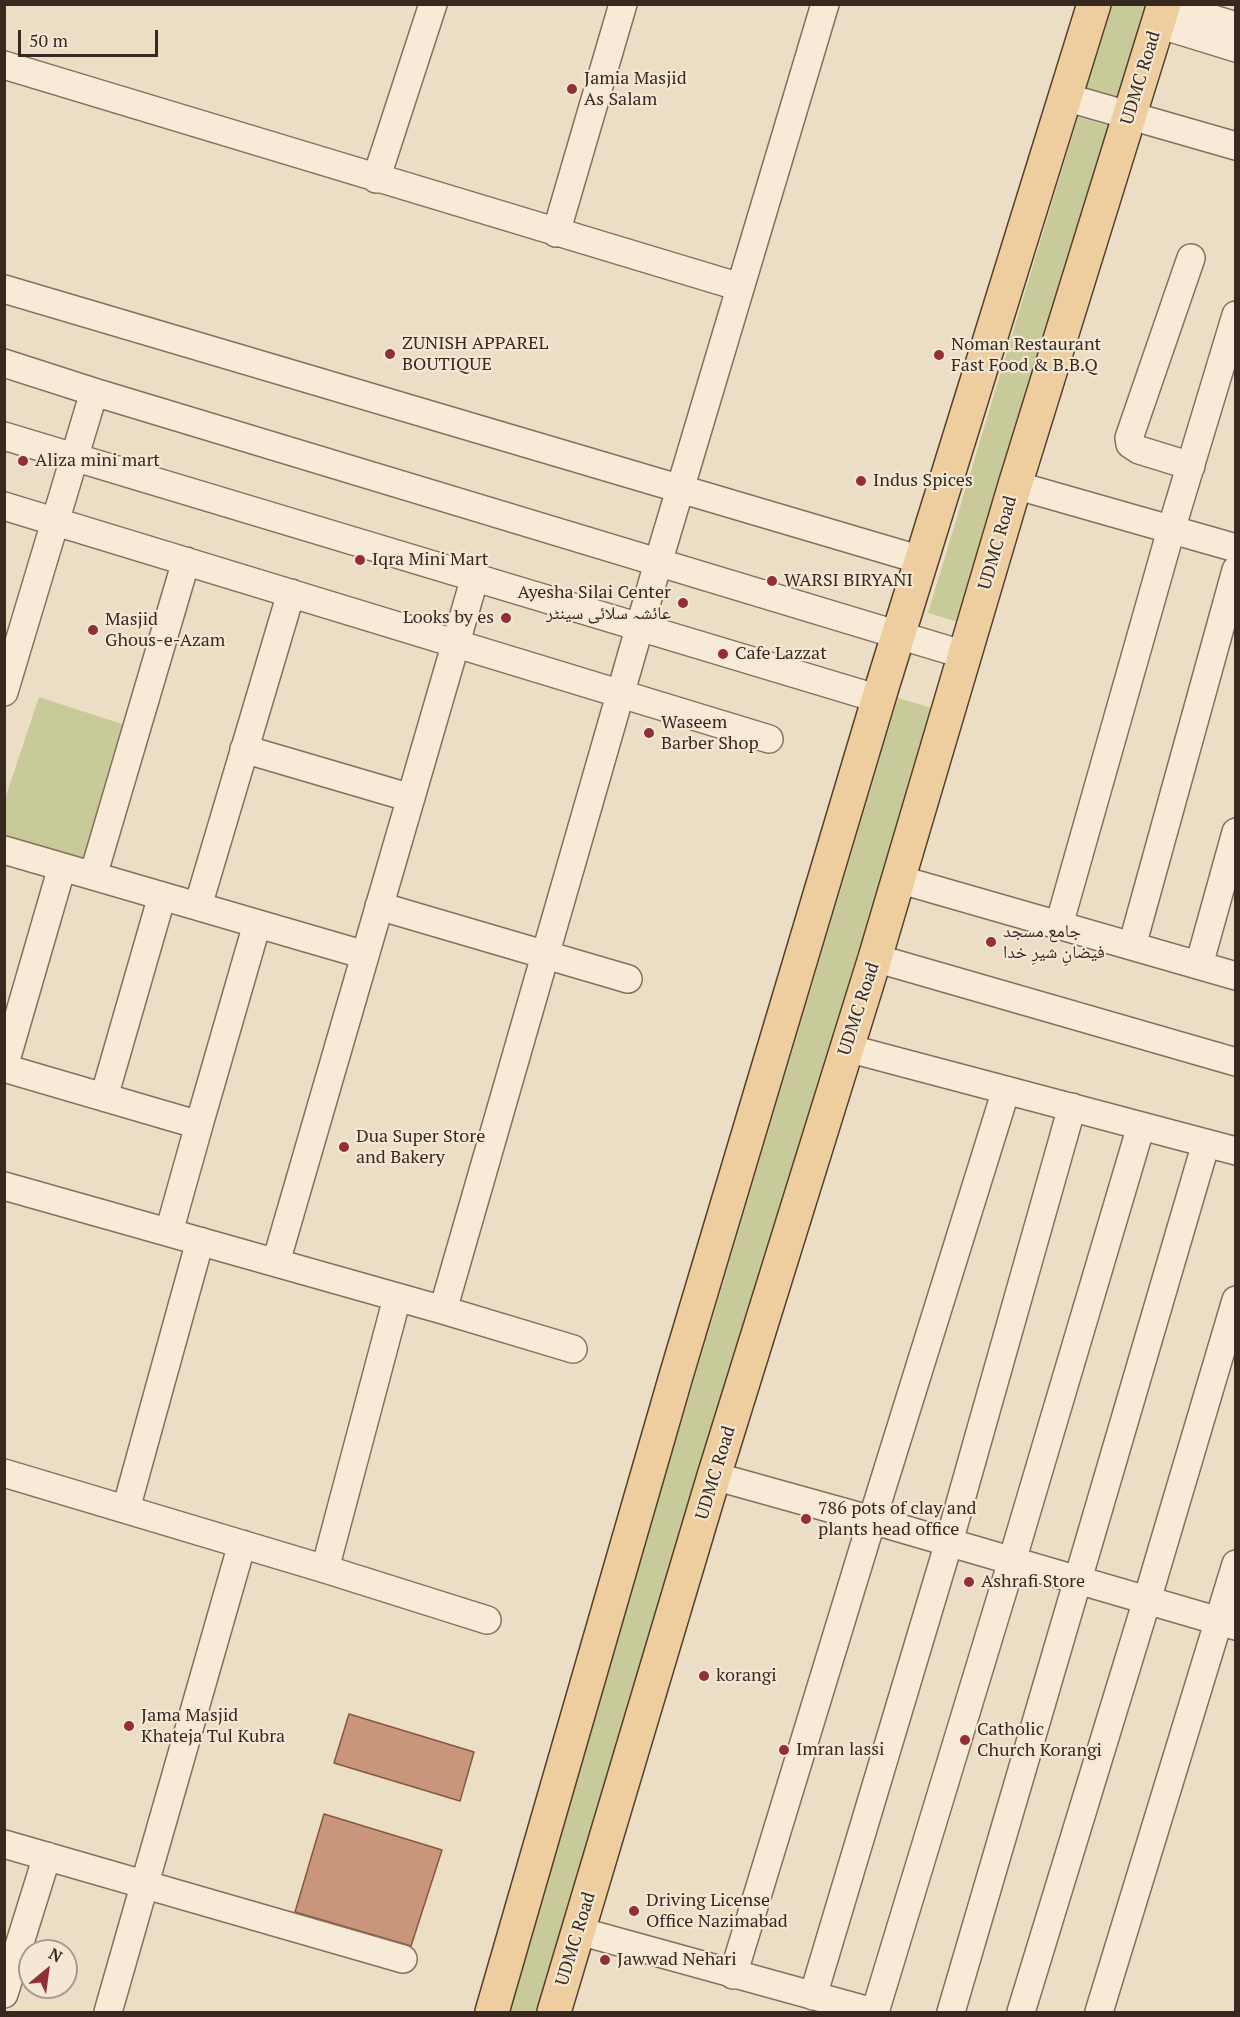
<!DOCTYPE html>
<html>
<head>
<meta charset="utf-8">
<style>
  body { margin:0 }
  #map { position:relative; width:1240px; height:2017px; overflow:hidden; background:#ecddc5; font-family:"PT Serif",serif }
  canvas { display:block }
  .frame { position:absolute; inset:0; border:6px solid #37291f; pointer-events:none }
  .north { position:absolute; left:18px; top:1939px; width:60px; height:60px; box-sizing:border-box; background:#f4e8d4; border:2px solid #a89c8c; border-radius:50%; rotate:29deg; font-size:16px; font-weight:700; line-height:24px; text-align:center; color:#37291f }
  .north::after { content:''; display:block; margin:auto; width:21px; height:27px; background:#932e37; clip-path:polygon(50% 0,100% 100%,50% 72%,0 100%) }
  .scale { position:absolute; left:18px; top:30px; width:140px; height:27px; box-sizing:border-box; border:3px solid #37291f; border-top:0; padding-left:8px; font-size:18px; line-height:21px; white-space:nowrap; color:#37291f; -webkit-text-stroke:4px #f4e8d4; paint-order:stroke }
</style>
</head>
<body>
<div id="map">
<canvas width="1240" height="2017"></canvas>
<div class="frame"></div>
<div class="north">N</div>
<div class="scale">50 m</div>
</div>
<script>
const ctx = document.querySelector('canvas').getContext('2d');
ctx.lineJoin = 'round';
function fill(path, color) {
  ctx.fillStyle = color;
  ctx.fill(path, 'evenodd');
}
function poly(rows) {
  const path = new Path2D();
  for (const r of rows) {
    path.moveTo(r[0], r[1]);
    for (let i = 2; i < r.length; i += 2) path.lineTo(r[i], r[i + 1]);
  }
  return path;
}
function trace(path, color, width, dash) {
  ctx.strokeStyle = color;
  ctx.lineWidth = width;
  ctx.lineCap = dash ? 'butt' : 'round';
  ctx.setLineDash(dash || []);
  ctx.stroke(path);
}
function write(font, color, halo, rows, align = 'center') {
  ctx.font = font + ' "PT Serif","Noto Naskh Arabic",serif';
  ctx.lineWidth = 4.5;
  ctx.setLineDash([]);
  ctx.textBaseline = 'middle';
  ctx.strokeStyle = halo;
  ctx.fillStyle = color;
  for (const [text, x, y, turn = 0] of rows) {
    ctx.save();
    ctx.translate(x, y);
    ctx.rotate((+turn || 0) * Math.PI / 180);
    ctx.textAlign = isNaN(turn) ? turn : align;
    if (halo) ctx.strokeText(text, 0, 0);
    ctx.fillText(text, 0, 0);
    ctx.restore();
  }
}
fill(poly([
  [1112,5,1151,5,1121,99,1086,88],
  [1078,117,1112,127,961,623,928,613],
  [39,697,128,726,82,877,5,854,5,799],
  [898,698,932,708,542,2012,505,2012]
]), '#c8ca99');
const building = poly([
  [349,1714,474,1752,460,1801,334,1763,349,1714],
  [324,1814,442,1850,411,1946,295,1912,324,1814]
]);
fill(building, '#c9967c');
trace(building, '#855742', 1.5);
const minor = poly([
  [1164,4,1236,26],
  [1158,24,1236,48],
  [4,65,740,287],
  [1065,97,1236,146],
  [376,179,433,4],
  [556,233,623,4],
  [4,289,921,560],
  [4,363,94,392,965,655],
  [4,436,879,699],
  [1191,466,1139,450,1130,444,1129,438,1191,258],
  [1015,485,1236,548],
  [4,506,769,739],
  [4,692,94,392],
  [244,749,411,798],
  [4,850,365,955],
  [93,876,186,561],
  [898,879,1236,976],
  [198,906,291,593],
  [379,906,628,979],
  [1059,925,1171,530,1236,315],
  [1132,946,1236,570],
  [875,958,1236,1062],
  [1199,965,1236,832],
  [847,1048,1236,1151],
  [4,1067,62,867],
  [4,1068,199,1125,169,1232],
  [104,1097,162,896],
  [199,1125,257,924],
  [4,1186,443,1310,573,1349],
  [276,1262,475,577],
  [443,1310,658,563,825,4],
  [4,1473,325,1569,487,1620],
  [714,1476,872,1520,1236,1626],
  [126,1509,200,1241],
  [325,1569,397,1298],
  [4,1844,403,1959],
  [579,1931,873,2012],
  [733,1975,872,1520,1006,1090],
  [4,1994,47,1856],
  [813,1996,949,1542,1072,1107],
  [108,2012,242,1544],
  [875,2012,1012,1561,1141,1126],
  [951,2012,1206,1143],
  [1021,2012,1147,1600,1236,1300],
  [1099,2012,1236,1564]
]);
const major = poly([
  [492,2012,676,1376,883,684,1094,4],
  [554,2012,714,1476,875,958,1015,485,1164,4]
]);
trace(minor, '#866f5c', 30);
trace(major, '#543e30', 36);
trace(minor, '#f7ebd8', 27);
trace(major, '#eece9e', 33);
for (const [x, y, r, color] of [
  [572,89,6,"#932e37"],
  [390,354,6,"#932e37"],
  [939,355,6,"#932e37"],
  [23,461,6,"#932e37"],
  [861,481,6,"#932e37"],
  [360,560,6,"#932e37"],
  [772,581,6,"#932e37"],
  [683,603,6,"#932e37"],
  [506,618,6,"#932e37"],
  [93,630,6,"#932e37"],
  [723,654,6,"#932e37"],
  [649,733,6,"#932e37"],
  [991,942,6,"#932e37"],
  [344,1147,6,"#932e37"],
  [806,1519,6,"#932e37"],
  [969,1582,6,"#932e37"],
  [704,1676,6,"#932e37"],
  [129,1726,6,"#932e37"],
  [965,1740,6,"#932e37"],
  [784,1750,6,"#932e37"],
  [634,1911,6,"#932e37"],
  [605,1960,6,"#932e37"]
]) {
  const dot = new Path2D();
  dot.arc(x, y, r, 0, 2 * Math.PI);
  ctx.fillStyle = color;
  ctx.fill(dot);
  trace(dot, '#f4e8d4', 2);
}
write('18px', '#37291f', '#f4e8d4', [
  ["UDMC Road",1141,78,-73],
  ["UDMC Road",998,543,-74],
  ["UDMC Road",859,1009,-72],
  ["UDMC Road",716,1473,-73],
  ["UDMC Road",576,1939,-73]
]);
write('18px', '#37291f', '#f4e8d4', [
  ["Jamia Masjid",584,79],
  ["As Salam",584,100],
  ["ZUNISH APPAREL",402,344],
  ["BOUTIQUE",402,365],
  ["Noman Restaurant",951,345],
  ["Fast Food & B.B.Q",951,366],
  ["Aliza mini mart",35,461],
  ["Indus Spices",873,481],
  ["Iqra Mini Mart",372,560],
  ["WARSI BIRYANI",784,581],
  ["Ayesha Silai Center",671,593,"right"],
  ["عائشہ سلائی سینٹر",671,614,"right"],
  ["Looks by es",494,618,"right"],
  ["Masjid",105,620],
  ["Ghous-e-Azam",105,641],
  ["Cafe Lazzat",735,654],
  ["Waseem",661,723],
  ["Barber Shop",661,744],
  ["جامع مسجد",1003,932],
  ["فیضانِ شیرِ خدا",1003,953],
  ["Dua Super Store",356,1137],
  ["and Bakery",356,1158],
  ["786 pots of clay and",818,1509],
  ["plants head office",818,1530],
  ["Ashrafi Store",981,1582],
  ["korangi",716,1676],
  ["Jama Masjid",141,1716],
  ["Khateja Tul Kubra",141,1737],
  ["Catholic",977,1730],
  ["Church Korangi",977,1751],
  ["Imran lassi",796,1750],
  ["Driving License",646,1901],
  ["Office Nazimabad",646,1922],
  ["Jawwad Nehari",617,1960]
], 'left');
</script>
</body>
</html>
